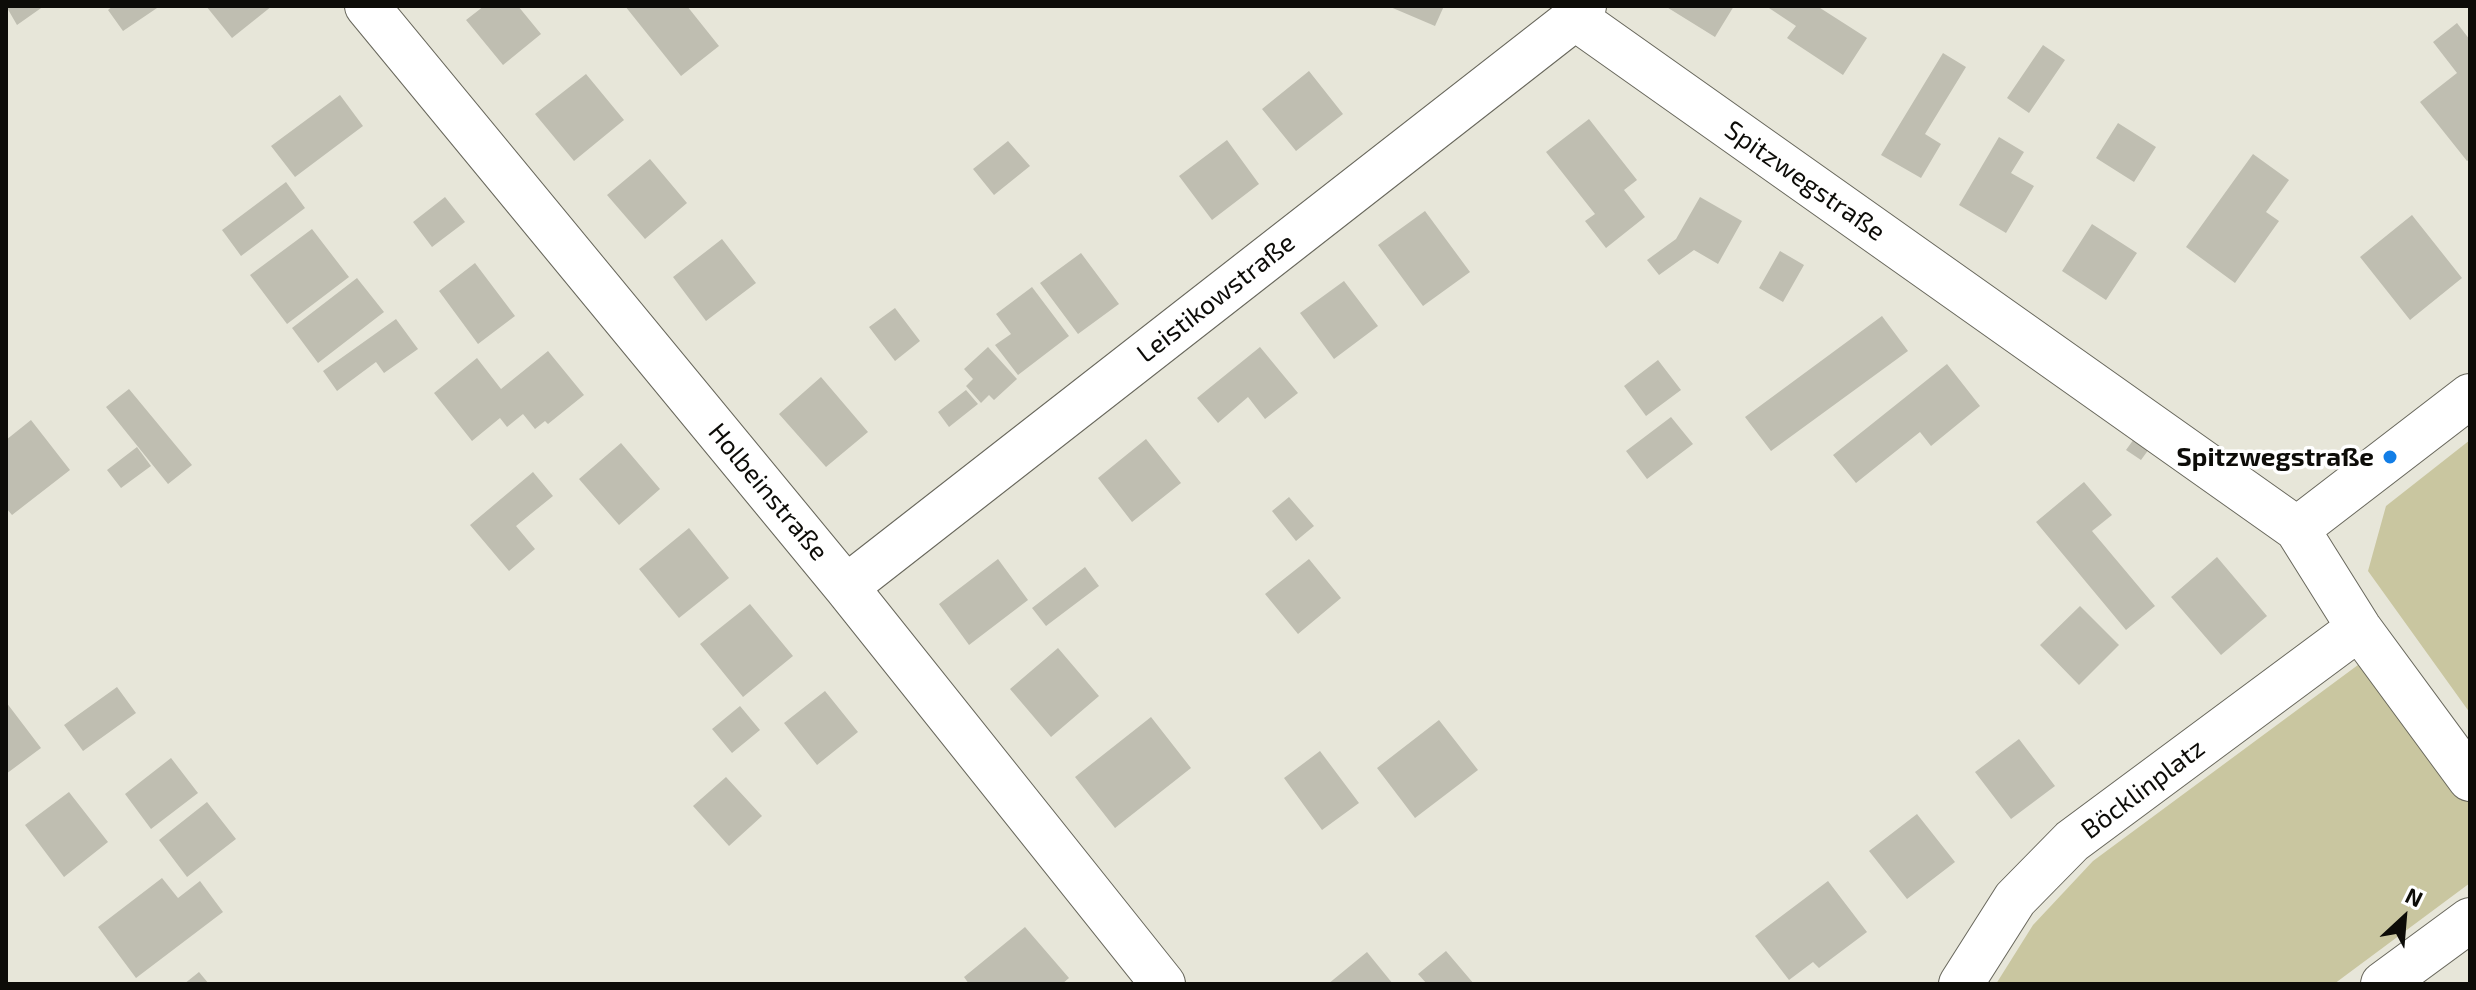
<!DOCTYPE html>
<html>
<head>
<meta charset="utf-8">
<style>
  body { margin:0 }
  #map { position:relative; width:2476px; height:990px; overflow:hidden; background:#e7e6d9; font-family:"Exo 2",sans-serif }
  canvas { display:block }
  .frame { position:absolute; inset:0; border:8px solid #0d0c08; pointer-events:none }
  .north { position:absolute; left:2364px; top:878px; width:80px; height:80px; -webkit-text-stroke:6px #fff; paint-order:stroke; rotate:26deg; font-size:22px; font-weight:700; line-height:32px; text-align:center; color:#0d0c08 }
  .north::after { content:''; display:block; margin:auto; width:28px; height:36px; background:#0d0c08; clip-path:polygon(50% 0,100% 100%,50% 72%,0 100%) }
</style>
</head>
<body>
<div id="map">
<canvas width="2476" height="990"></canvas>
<div class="frame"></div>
<div class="north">N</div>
</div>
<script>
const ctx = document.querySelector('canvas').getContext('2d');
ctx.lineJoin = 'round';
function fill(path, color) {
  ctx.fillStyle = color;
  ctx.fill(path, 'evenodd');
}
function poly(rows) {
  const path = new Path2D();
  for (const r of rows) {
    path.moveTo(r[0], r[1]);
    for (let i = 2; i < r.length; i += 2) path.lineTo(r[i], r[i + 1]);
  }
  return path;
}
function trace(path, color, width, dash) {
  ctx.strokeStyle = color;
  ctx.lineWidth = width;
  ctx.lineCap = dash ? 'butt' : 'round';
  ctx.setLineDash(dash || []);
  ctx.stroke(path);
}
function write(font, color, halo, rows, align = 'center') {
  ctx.font = font + ' "Exo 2",sans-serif';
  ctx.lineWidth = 7;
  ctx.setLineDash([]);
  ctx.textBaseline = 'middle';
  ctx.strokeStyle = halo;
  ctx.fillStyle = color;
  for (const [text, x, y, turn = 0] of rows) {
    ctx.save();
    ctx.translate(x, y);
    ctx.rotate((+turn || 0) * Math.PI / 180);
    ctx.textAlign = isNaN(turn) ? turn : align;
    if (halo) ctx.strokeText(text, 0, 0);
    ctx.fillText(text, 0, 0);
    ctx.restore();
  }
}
fill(poly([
  [2470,440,2470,713,2368,571,2386,506],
  [2362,662,2470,799,2470,883,2334,984,1996,984,2033,925,2093,861]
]), '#c9c6a0');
fill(poly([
  [6,6,44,6,17,25],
  [113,6,160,6,123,31,108,10],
  [206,6,272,6,232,38],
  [484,6,518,6,541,34,503,65,466,20],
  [625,6,687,6,719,46,681,76],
  [1388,6,1444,6,1435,26],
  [1665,6,1734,6,1715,37],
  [1766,6,1817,6,1867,38,1843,75,1787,38,1796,26],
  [2457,23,2470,40,2470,159,2467,161,2420,102,2457,73,2433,42],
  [2043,45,2065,60,2029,113,2007,98],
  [1943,53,1966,67,1925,134,1941,144,1921,178,1881,155],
  [1309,71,1343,114,1296,151,1262,109],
  [586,74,624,120,574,161,535,114],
  [340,95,363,126,295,177,271,146],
  [1589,119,1637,180,1624,190,1645,217,1606,248,1585,221,1595,214,1546,152],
  [2118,123,2156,147,2134,182,2096,158],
  [1999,137,2024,152,2011,173,2034,186,2006,233,1959,205],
  [1227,140,1259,184,1212,220,1179,176],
  [1008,141,1030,166,994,195,973,169],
  [2253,154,2289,180,2266,212,2279,221,2235,283,2186,247],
  [650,159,687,203,645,239,607,195],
  [286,182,305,208,241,256,222,230],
  [445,197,465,222,432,247,413,222],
  [1700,197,1742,221,1718,264,1694,250,1659,275,1647,260,1676,239],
  [1425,211,1470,272,1423,306,1378,245],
  [2412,215,2462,278,2410,320,2360,257],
  [2092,224,2137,253,2106,300,2062,271],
  [312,229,349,277,287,324,250,275],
  [722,239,756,283,706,321,673,277],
  [1780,251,1804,265,1783,302,1759,288],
  [1081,253,1119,304,1078,334,1040,283],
  [475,263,515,316,478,344,439,291],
  [357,278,384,312,318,363,292,328],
  [1344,281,1378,326,1334,359,1300,313],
  [1032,287,1069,336,1018,375,995,345,1011,334,996,314],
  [895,308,920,341,895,361,869,327],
  [1882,316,1908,351,1771,451,1745,417],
  [396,319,418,349,384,373,376,362,337,391,323,371],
  [988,347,1017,379,994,400,989,395,981,403,966,386,973,379,964,369],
  [1260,347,1298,393,1265,419,1248,397,1218,423,1197,398],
  [548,351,584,395,548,424,545,421,535,429,523,414,507,427,500,418,472,441,434,393,477,358,501,389],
  [1658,360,1681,390,1646,416,1624,386],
  [1947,364,1980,406,1931,446,1920,432,1856,483,1833,455],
  [821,377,868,432,826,467,779,414],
  [129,389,192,465,168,484,106,407],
  [966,390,978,404,949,427,938,412],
  [1671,417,1693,444,1647,479,1626,451],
  [31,420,70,470,12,515,6,508,6,440],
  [1146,439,1181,483,1132,522,1098,478],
  [2134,439,2149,449,2141,460,2126,450],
  [621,443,660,489,619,525,579,479],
  [137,447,151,466,121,488,107,470],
  [533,472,553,496,516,526,535,549,509,571,470,525],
  [2084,482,2112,515,2092,531,2155,606,2126,630,2036,522],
  [1289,497,1314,526,1296,541,1272,511],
  [689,528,729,578,679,618,639,569],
  [2217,557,2267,616,2221,655,2171,597],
  [998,559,1028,600,969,645,939,604],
  [1309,559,1341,598,1298,634,1265,594],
  [1085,567,1099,586,1046,626,1032,608],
  [750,604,793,656,743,697,700,644],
  [2080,606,2119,645,2079,685,2040,645],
  [1058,648,1099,696,1051,737,1010,689],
  [117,687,136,713,83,751,64,725],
  [825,691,858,732,817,765,784,723],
  [6,702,41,748,6,774],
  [740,706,760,730,732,753,712,729],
  [1151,717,1191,768,1115,828,1075,777],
  [1439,720,1478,770,1415,818,1377,768],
  [2019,739,2055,786,2011,819,1975,772],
  [1320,751,1359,803,1322,830,1284,778],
  [171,758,198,793,151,829,125,794],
  [726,777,762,816,729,846,693,806],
  [69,792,108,842,64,877,25,825],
  [207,802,236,839,187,877,159,840],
  [1917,814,1955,862,1907,899,1869,851],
  [162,878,178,898,200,881,223,912,136,978,98,927],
  [1828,881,1867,932,1819,968,1813,962,1789,980,1755,936],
  [1025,927,1069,978,1062,984,969,984,964,977],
  [1446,951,1474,984,1427,984,1418,974],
  [1367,952,1393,984,1328,984],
  [199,972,209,984,184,984]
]), '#bfbeb1');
const minor = poly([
  [367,6,846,587,1163,984],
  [1575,18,2297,529,2359,628,2470,779],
  [2297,529,2470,396],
  [846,587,1575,18,1584,6],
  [1961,984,2015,899,2072,841,2359,628],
  [2383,984,2470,920]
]);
trace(minor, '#68675c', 46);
trace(minor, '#fff', 44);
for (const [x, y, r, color] of [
  [2390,457,8,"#137ee6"]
]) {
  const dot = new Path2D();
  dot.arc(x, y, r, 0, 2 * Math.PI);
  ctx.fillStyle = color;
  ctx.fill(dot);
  trace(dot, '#fff', 3);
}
write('26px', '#0d0c08', '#fff', [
  ["Spitzwegstraße",1805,181,35],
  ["Leistikowstraße",1216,298,-38],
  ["Holbeinstraße",768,492,50],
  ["Böcklinplatz",2143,789,-37]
]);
write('bold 26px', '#0d0c08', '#fff', [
  ["Spitzwegstraße",2374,457]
], 'right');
</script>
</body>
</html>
